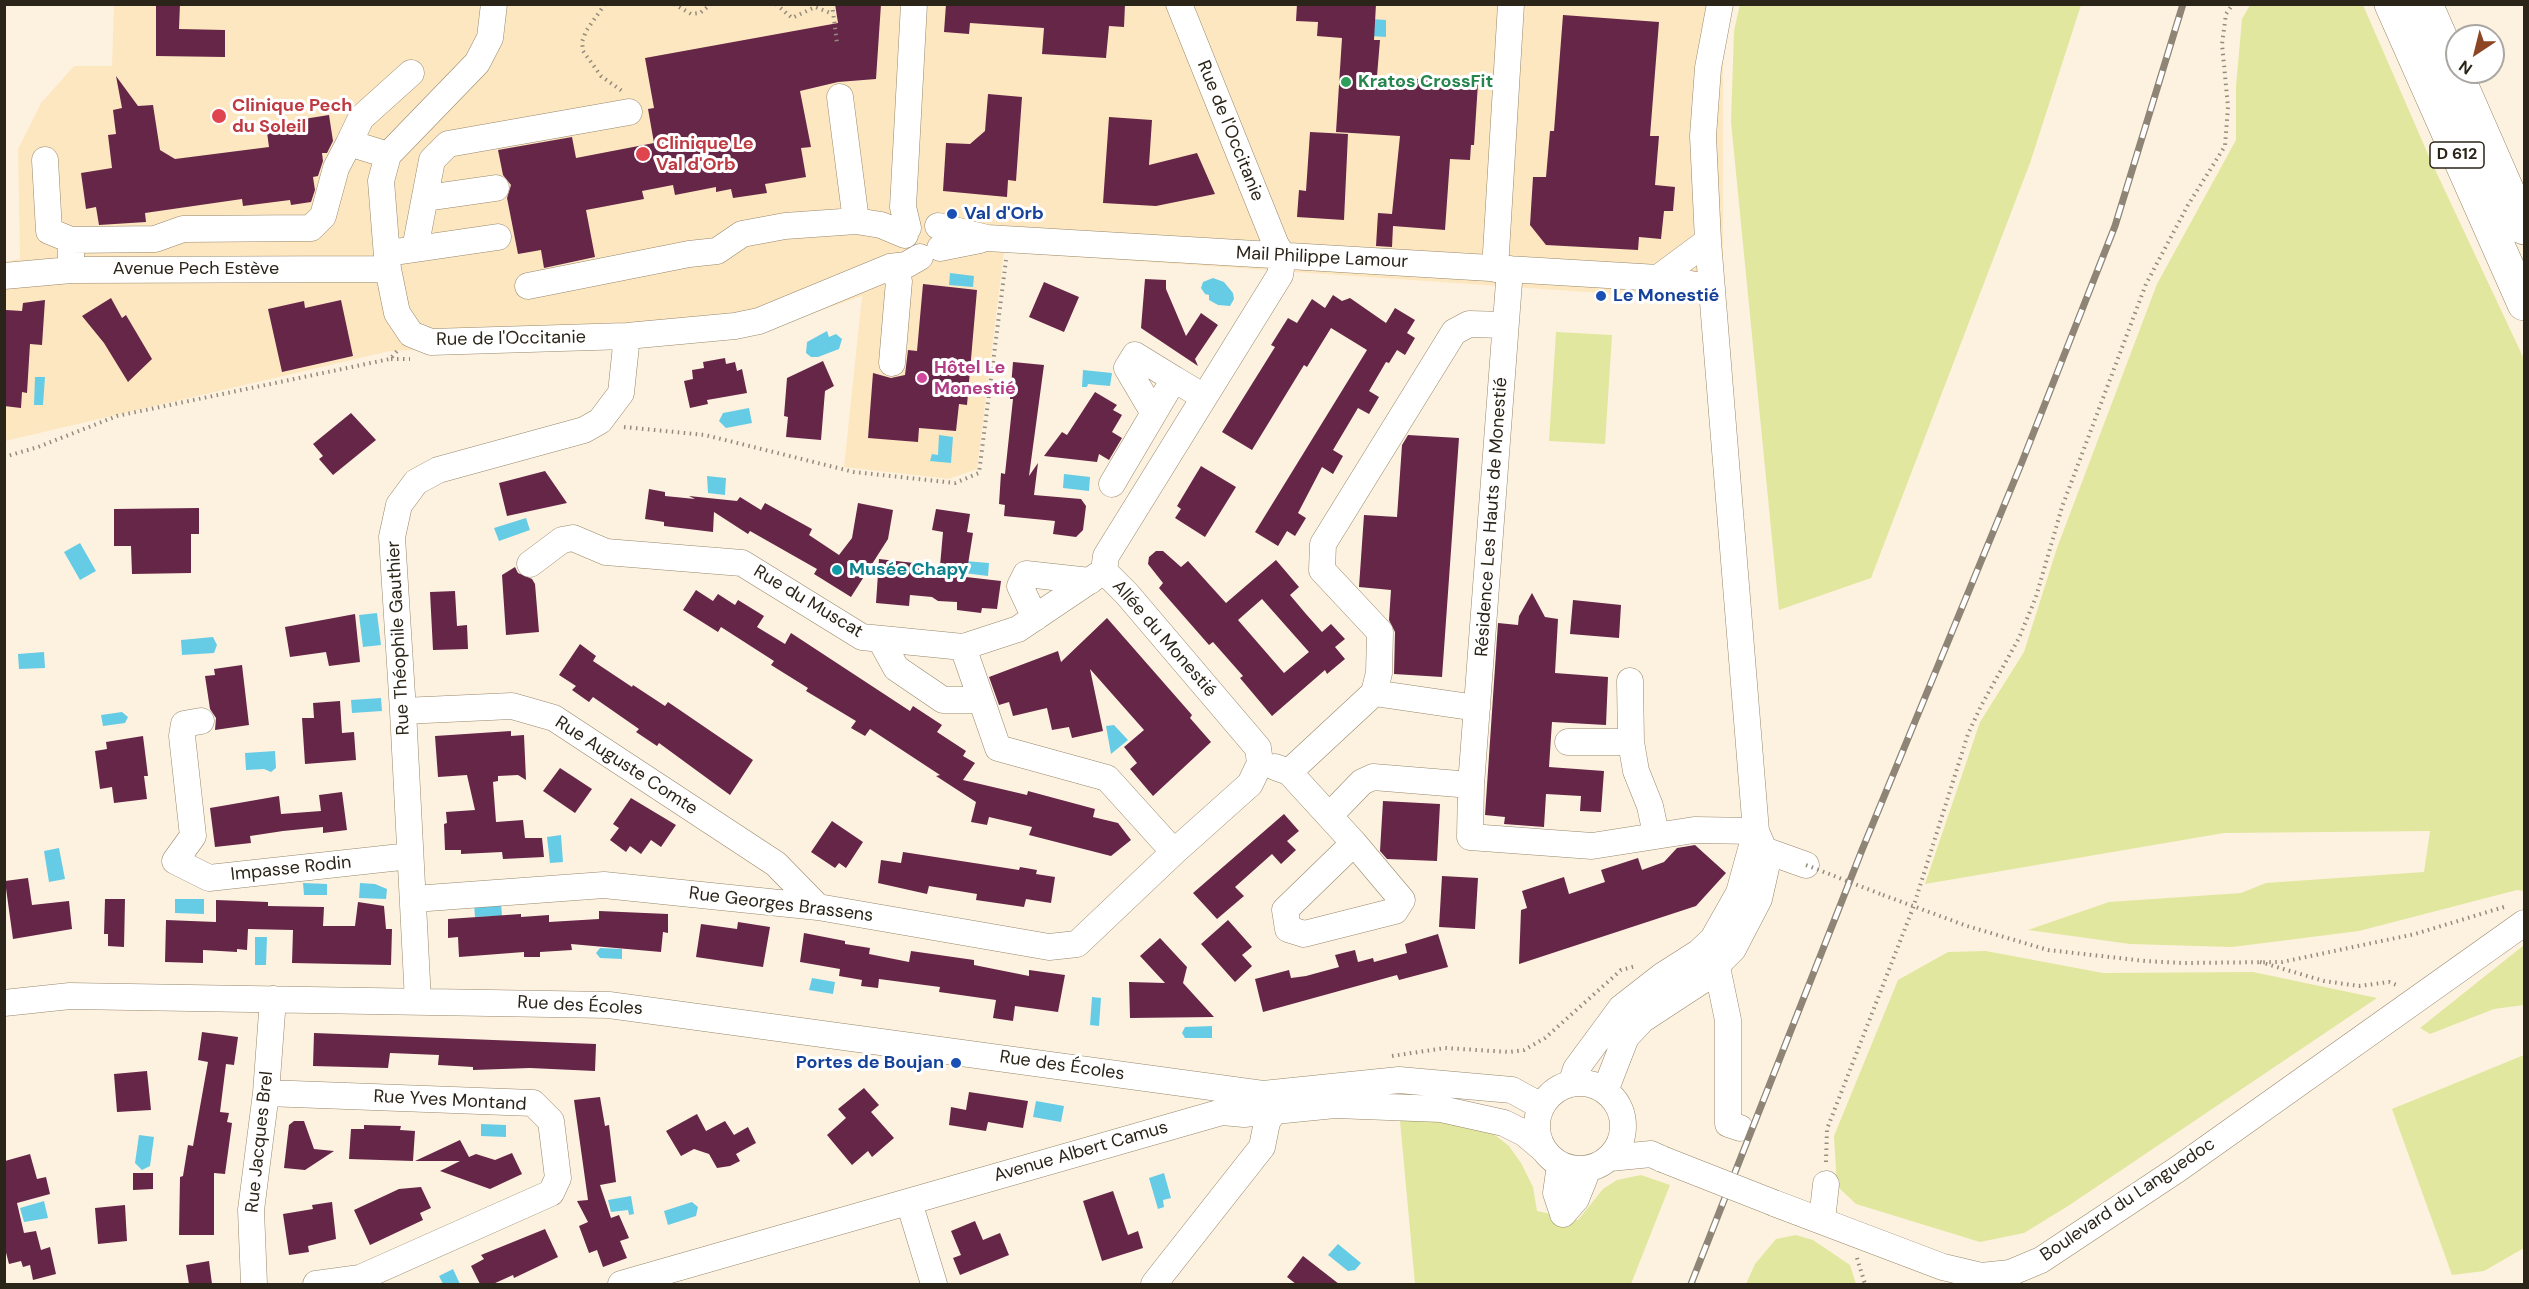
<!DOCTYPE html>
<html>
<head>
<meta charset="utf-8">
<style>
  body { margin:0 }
  #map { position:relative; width:2529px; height:1289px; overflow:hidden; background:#fdf2e0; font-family:"DM Sans",sans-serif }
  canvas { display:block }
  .frame { position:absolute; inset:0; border:6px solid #2b2418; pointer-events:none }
  .north { position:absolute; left:2445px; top:24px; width:60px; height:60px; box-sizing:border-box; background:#fff; border:2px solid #aaa7a3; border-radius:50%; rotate:215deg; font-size:16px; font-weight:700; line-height:24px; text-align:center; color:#2b2418 }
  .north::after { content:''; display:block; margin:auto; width:21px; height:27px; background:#8d4623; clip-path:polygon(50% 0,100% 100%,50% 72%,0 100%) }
</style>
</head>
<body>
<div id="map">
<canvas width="2529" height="1289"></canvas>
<div class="frame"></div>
<div class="north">N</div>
</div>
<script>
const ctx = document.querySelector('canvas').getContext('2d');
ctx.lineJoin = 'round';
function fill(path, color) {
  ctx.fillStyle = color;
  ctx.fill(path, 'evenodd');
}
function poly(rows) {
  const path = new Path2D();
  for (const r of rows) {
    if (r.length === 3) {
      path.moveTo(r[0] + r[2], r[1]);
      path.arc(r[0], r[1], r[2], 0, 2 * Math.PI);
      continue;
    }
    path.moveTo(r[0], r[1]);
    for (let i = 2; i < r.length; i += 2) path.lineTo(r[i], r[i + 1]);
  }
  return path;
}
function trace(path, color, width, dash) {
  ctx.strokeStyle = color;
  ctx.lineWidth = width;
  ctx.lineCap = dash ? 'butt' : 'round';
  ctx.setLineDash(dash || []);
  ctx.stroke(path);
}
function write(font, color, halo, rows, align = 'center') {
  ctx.font = font + ' "DM Sans",sans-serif';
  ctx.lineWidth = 6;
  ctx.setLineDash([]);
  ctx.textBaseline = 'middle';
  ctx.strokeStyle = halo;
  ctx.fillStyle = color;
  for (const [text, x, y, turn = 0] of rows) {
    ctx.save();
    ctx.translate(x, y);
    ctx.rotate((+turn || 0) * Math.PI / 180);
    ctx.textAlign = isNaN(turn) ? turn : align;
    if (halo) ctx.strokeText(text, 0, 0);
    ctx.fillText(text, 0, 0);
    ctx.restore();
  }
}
fill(poly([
  [114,5,1723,5,1723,298,1615,294,1004,252,977,469,949,479,844,467,862,296,744,337,390,351,5,441,4,262,20,259,18,149,41,103,74,66,112,66]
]), '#fde7c1');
fill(poly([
  [1740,4,2081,5,2030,163,1871,578,1779,610,1731,122,1734,31],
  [2250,5,2363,5,2431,161,2524,359,2524,891,2517,890,2359,931,2232,947,2130,944,2028,930,2109,902,2241,893,2266,883,2424,872,2430,831,2224,833,1925,884,1980,722,2024,652,2057,548,2157,284,2236,140,2236,86,2242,19],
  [1556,332,1612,335,1605,444,1549,441],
  [2524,945,2524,1005,2494,1009,2430,1034,2420,1028],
  [1986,951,2103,973,2253,972,2377,998,2068,1206,2024,1233,1980,1242,1856,1204,1837,1186,1834,1136,1898,980,1948,952],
  [2524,1055,2524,1248,2484,1271,2452,1275,2392,1109],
  [1409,1116,1486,1128,1509,1146,1521,1163,1533,1187,1537,1211,1578,1220,1603,1189,1617,1180,1641,1175,1670,1185,1631,1284,1415,1284,1400,1121],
  [1796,1235,1813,1240,1850,1265,1856,1284,1746,1284,1755,1264,1776,1239]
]), '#e1e79e');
fill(poly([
  [1357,18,1386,20,1386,37,1356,35],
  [950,273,974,276,973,287,949,285],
  [1213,278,1224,282,1233,293,1234,299,1230,306,1218,305,1209,300,1209,295,1205,294,1201,288,1203,282],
  [827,331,829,337,836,334,842,339,839,349,818,357,811,357,806,353,807,342],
  [1083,370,1112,373,1110,386,1088,384,1087,387,1082,387],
  [35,377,45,377,43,405,34,405],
  [749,408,752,423,726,428,719,421,723,413],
  [939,435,953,437,951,463,930,461,932,454,938,455],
  [1064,474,1090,477,1089,491,1063,488],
  [707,476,726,478,725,495,708,493],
  [526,518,530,530,499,541,494,528],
  [80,543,96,571,80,580,64,552],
  [965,561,989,563,988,576,964,573],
  [377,613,381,645,363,647,359,615],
  [213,637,217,645,214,653,182,655,181,640],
  [44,652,45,668,19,669,18,654],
  [381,698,382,711,352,713,351,700],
  [122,712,128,717,125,723,103,726,101,715],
  [1114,725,1128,740,1111,754,1106,726],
  [275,751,276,768,271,772,264,769,246,770,245,753],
  [561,835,563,862,550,863,547,837],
  [59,848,65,879,49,882,44,851],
  [303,883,327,884,327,895,304,895],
  [360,883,375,884,387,889,386,899,359,898],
  [175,899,204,899,204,914,175,913],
  [501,902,502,916,475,917,474,904],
  [255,937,267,937,266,965,255,965],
  [600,948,622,949,622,959,600,958,596,953],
  [812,978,835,982,833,994,809,990],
  [1092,997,1101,998,1099,1026,1090,1025],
  [1212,1026,1212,1038,1185,1038,1182,1033,1185,1027],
  [1036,1101,1064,1106,1061,1122,1033,1117],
  [481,1124,506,1125,506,1137,481,1136],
  [139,1135,154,1137,150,1166,142,1170,135,1163],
  [1164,1173,1171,1198,1163,1200,1164,1207,1158,1209,1149,1178],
  [631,1196,634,1214,629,1215,628,1210,611,1212,608,1200],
  [44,1201,48,1218,24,1222,20,1208],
  [692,1202,698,1207,696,1216,668,1225,664,1211],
  [1338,1244,1361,1263,1355,1270,1348,1271,1328,1255],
  [453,1269,460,1284,443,1284,439,1276]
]), '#66cce5');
fill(poly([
  [156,4,180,4,179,29,225,30,225,57,156,56],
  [835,4,881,4,876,79,838,82,800,91,811,147,801,148,806,177,765,184,767,193,733,198,731,189,716,192,716,187,675,195,673,185,642,191,644,199,586,210,595,257,544,268,541,250,518,254,507,198,511,185,503,175,498,150,572,137,576,158,654,143,648,109,654,108,645,58,838,23],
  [946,4,1125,4,1124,27,1109,26,1106,58,1042,54,1044,28,970,23,969,34,944,32],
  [1297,4,1376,4,1374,40,1380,40,1377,76,1478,83,1474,145,1471,145,1470,160,1450,159,1445,230,1393,226,1392,247,1376,246,1378,213,1392,214,1400,136,1336,132,1342,38,1317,36,1318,22,1296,21],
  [1563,15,1659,22,1650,136,1659,136,1655,185,1675,187,1673,211,1664,211,1661,239,1639,237,1638,250,1546,245,1530,225,1533,177,1546,177,1550,131,1554,131],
  [116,76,138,106,153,105,160,150,175,159,269,147,266,125,329,115,333,141,327,153,322,153,323,161,318,176,313,177,315,190,311,202,291,205,290,200,243,206,242,199,145,213,146,222,99,225,96,207,86,209,81,173,112,168,108,135,116,134,113,110,122,108],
  [988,94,1022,97,1016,181,1008,180,1007,197,943,191,946,143,970,144,985,131],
  [1109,117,1152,120,1149,165,1197,153,1215,194,1156,206,1103,203],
  [1310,132,1348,134,1344,220,1297,217,1299,190,1306,191],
  [1145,279,1166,280,1166,289,1186,336,1201,313,1218,325,1195,359,1198,366,1141,328],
  [1044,282,1079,297,1064,332,1029,317],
  [923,284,977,290,967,405,959,404,956,431,919,428,918,442,868,438,873,373,891,378,905,375,908,350,917,351],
  [1333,295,1342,301,1350,298,1386,323,1395,308,1415,320,1407,333,1415,338,1405,355,1397,350,1389,363,1386,362,1369,391,1379,397,1369,414,1358,408,1333,450,1343,456,1333,474,1322,467,1298,513,1306,518,1295,536,1287,531,1278,546,1255,532,1367,350,1331,328,1307,367,1304,365,1252,450,1222,432,1275,347,1271,345,1288,318,1297,323,1312,299,1325,308],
  [111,298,122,318,126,315,152,359,128,382,104,343,82,316],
  [45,300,42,345,30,344,27,393,22,392,21,408,4,406,6,310,22,311,23,303],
  [341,300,353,356,282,372,268,309,304,301,305,308],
  [725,358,726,364,735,362,737,371,742,369,747,393,707,400,708,404,690,408,684,381,693,379,692,370,704,368,703,362],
  [823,361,834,386,825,391,821,440,786,437,788,417,784,416,787,378],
  [1013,362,1044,365,1029,476,1038,463,1034,495,1081,499,1086,506,1083,530,1076,537,1053,534,1055,521,1004,516,1005,505,999,504,1001,473,1005,474,1013,399,1010,399],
  [1095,392,1117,405,1113,410,1122,415,1112,432,1122,438,1109,460,1099,454,1097,462,1044,456,1062,432,1067,435],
  [351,413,376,440,333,475,319,459,323,456,313,444],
  [1408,435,1459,438,1442,677,1394,674,1395,632,1389,620,1391,590,1359,587,1364,515,1397,517,1402,445],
  [1201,466,1236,487,1205,537,1175,518,1181,509,1177,506],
  [545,471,567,503,507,516,499,483],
  [649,489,665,492,665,496,695,499,689,496,737,501,740,497,761,510,765,503,812,529,809,535,839,555,852,538,858,503,893,510,888,539,851,597,814,574,817,569,750,531,748,534,714,512,713,532,664,526,664,522,645,519],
  [199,508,199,534,191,534,191,573,132,574,131,546,114,546,114,509],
  [936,509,970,514,967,532,973,533,966,577,1001,581,997,609,982,608,981,613,957,610,957,602,938,601,932,597,910,595,909,606,876,603,879,559,940,566,943,532,932,530],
  [1156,551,1163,551,1181,567,1188,561,1226,603,1276,560,1299,587,1290,595,1306,614,1322,632,1331,624,1345,639,1335,647,1345,659,1327,674,1325,670,1272,716,1240,678,1243,676,1213,642,1209,645,1159,588,1163,583,1148,564,1149,557],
  [1262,599,1309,652,1284,673,1238,620],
  [515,567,518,573,532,579,535,584,539,632,506,635,502,575],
  [696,590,713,601,718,594,735,605,738,600,764,616,757,627,785,644,791,633,910,711,913,706,942,725,937,732,966,751,963,756,975,763,963,780,1027,795,1028,791,1095,809,1093,817,1118,823,1131,840,1111,856,1029,835,1032,827,989,817,987,825,971,822,976,802,936,776,940,775,870,729,865,736,851,728,856,721,806,691,808,688,771,665,774,661,721,627,718,632,683,610],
  [455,591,457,626,467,625,468,649,433,650,430,592],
  [1532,593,1545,617,1558,619,1555,673,1608,677,1606,725,1552,722,1549,767,1604,771,1601,812,1580,811,1581,796,1546,794,1544,827,1504,824,1505,817,1485,815,1498,623,1518,625,1519,616],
  [1573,600,1621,605,1619,638,1570,634],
  [355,614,360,662,329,666,326,652,290,657,285,627],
  [1107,618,1192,715,1190,718,1211,742,1153,796,1130,769,1137,763,1124,747,1144,730,1090,669,1103,731,1072,738,1069,727,1052,730,1047,708,1013,716,1009,702,999,705,989,677,1058,651,1061,662],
  [580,644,596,656,593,661,632,687,633,685,665,706,668,702,753,760,730,795,659,743,657,746,636,732,639,729,593,697,589,702,572,690,576,686,559,675],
  [242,665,249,725,215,730,216,718,210,709,205,676,215,675,214,669],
  [340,701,342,733,354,732,356,760,305,764,302,718,314,718,313,703],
  [511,731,511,736,524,735,526,780,518,775,498,776,498,781,493,782,496,822,523,820,525,838,542,838,544,857,503,859,502,852,461,854,461,850,445,850,444,824,447,823,446,812,475,810,467,775,438,777,435,736],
  [143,736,148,776,144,776,147,799,114,803,112,787,100,789,95,751,107,749,106,742],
  [560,768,592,789,575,813,543,791],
  [342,792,347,830,323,833,323,827,283,831,250,836,251,843,215,847,210,808,279,796,281,814,321,811,319,795],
  [631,798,676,825,661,847,651,840,641,854,630,846,626,852,610,840,619,828,613,824],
  [1383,801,1440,804,1437,861,1387,859,1380,851],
  [1284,814,1299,831,1287,841,1296,850,1281,864,1272,854,1235,887,1244,896,1217,919,1193,893],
  [832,821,863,842,846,868,839,863,835,868,811,852],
  [1695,845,1726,873,1696,906,1519,964,1521,910,1527,908,1522,891,1564,877,1569,894,1605,882,1601,870,1638,858,1642,870,1664,862,1677,848],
  [903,852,1019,870,1020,867,1037,870,1036,874,1055,877,1051,903,1026,899,1024,907,976,900,977,894,929,886,927,894,878,883,881,860,901,863],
  [1442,876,1478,878,1475,929,1439,927],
  [28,878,32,905,69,901,72,929,13,939,5,881],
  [105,899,125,899,124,947,108,946,108,934,104,934],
  [216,900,268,902,268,906,324,907,323,926,355,926,358,902,384,906,386,929,392,929,391,965,292,963,293,930,248,929,247,950,237,949,237,952,203,950,203,963,165,962,166,920,216,922],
  [599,911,668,914,668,933,663,932,661,952,571,944,572,950,540,952,540,957,524,957,524,952,459,957,458,937,448,938,448,919,521,914,521,917,549,915,549,922,599,919],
  [1228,920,1252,947,1242,955,1252,966,1235,982,1201,944],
  [738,922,770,927,763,967,696,957,701,924,737,929],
  [804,933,845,941,845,944,870,948,869,954,909,962,911,951,974,960,974,965,1029,976,1029,970,1065,975,1058,1012,1015,1006,1013,1021,993,1018,996,1000,939,992,940,987,879,979,878,988,861,986,862,980,839,976,840,969,800,962],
  [1438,934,1448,967,1399,980,1397,975,1263,1012,1255,979,1289,970,1291,978,1306,976,1339,967,1335,955,1355,950,1358,962,1373,958,1374,962,1407,953,1405,944],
  [1160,938,1187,967,1183,983,1214,1017,1130,1018,1129,982,1165,983,1140,956],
  [202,1032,238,1037,234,1065,226,1064,220,1112,229,1113,227,1122,232,1123,225,1174,214,1173,214,1235,179,1235,180,1177,183,1176,188,1145,193,1146,208,1062,198,1060],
  [314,1033,596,1044,595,1071,530,1068,473,1070,473,1067,438,1065,439,1055,390,1053,388,1068,313,1066],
  [147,1071,151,1110,117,1112,114,1074],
  [864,1088,879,1105,871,1112,894,1138,872,1157,868,1151,852,1165,827,1135,846,1118,838,1109],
  [969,1092,1028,1101,1023,1128,988,1122,986,1131,949,1125,951,1107,966,1110],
  [600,1097,605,1126,609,1125,616,1182,600,1185,611,1218,619,1215,629,1238,620,1241,627,1258,603,1267,597,1250,589,1253,579,1226,588,1222,577,1201,588,1200,574,1100],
  [697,1114,706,1131,725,1121,734,1135,748,1127,756,1143,736,1154,740,1161,730,1166,717,1168,709,1154,694,1149,681,1156,666,1131],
  [294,1121,304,1121,314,1149,334,1151,305,1170,284,1168,289,1125],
  [364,1125,401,1126,400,1130,415,1131,413,1161,349,1159,351,1129,364,1129],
  [460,1140,469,1157,476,1154,495,1160,512,1153,522,1174,490,1189,440,1171,460,1161,415,1161],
  [30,1154,37,1179,46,1177,50,1194,17,1203,24,1233,36,1231,41,1250,50,1247,56,1274,33,1280,30,1265,23,1267,21,1261,9,1264,4,1245,5,1161],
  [133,1173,153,1173,153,1189,133,1190],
  [421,1187,431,1208,420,1213,423,1220,370,1245,354,1210,399,1189],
  [1113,1191,1128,1235,1138,1231,1143,1248,1102,1261,1083,1201],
  [332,1202,336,1239,308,1246,309,1252,289,1255,283,1214,313,1209,312,1205],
  [125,1205,127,1241,98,1244,95,1208],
  [975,1221,983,1240,1000,1233,1009,1255,960,1275,953,1258,961,1255,951,1231],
  [545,1229,558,1257,514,1278,513,1275,493,1284,480,1284,471,1266,484,1259,481,1255],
  [1303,1256,1339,1284,1296,1284,1287,1277],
  [209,1261,212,1284,189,1284,186,1265]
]), '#662648');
const minor = poly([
  [494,4,490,38,477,63,388,155,381,181,388,269,397,313,411,334,431,342,627,336,735,326,759,321,890,267,906,265,920,257],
  [840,97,856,221],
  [349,143,361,118,411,73],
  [45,160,49,231,71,240,71,258],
  [426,198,496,188],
  [938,226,987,238,1658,278,1712,288],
  [908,228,903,207,914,4],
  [71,240,155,239,183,229,311,228,323,216,336,168,349,143,388,155],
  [940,248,980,240],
  [415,249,432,160,448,144,629,112],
  [402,251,498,237],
  [890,267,899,281,892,363],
  [1495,269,1511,4],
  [1510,269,1471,785,1470,837,1592,846,1694,830,1756,831],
  [4,276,71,270,388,269],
  [1658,278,1708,241],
  [528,286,689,254,717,251,742,234,785,226,856,221,881,225,905,235],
  [1153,412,1127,368,1135,355,1174,379],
  [1112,484,1174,379,1204,397],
  [530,564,562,540,573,538,606,552,742,563,862,637,963,647,1018,629,1104,571],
  [1035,618,1020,586,1026,574,1090,581],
  [880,639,896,668,943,700,981,700],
  [963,647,998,748,1107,778,1174,852],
  [1630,681,1631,742,1636,771,1650,806,1656,834],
  [1374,693,1477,708],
  [403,711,512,706,554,718,776,864,818,907],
  [201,721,184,724,182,736,193,836,175,861,209,878,410,856],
  [1568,742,1631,742],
  [1275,767,1289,772,1354,843,1285,910,1288,929,1304,934,1395,911,1402,900,1354,843],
  [1289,772,1374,693,1379,673,1380,632,1322,570,1323,544,1454,332,1469,324,1505,325],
  [1330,815,1362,782,1373,777,1471,785],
  [1764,850,1806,865],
  [414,899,604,885,818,907,1049,947,1077,944,1174,852,1250,784,1260,763,1258,748,1127,594,1104,571,1106,556,1280,275,1283,256,1276,245,1179,4],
  [1717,967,1728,1020,1728,1124,1740,1128],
  [418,1001,403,711,392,537,399,505,416,482,438,470,584,430,600,421,621,393,627,336],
  [4,1003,70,996,609,1005,1263,1094],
  [1580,1126,43],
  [1571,1084,1576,1069,1621,1008,1662,976,1698,953,1713,939,1739,893,1756,831],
  [1605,1091,1626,1037,1642,1020,1700,982,1733,949,1759,899,1766,868,1764,850,1756,831,1708,241,1703,136,1708,68,1720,4],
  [266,1093,533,1103,551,1121,558,1178,551,1193,360,1278,316,1284],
  [1247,1101,1263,1094,1399,1080,1512,1090,1541,1106],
  [1610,1158,1651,1154,1662,1159],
  [1560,1165,1556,1193,1563,1214],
  [909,1202,934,1284],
  [1774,1203,1943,1267,1981,1276,2010,1273,2041,1260,2178,1169,2524,923],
  [1563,1214,1576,1199,1588,1169],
  [1822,1220,1826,1184],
  [254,1284,251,1210,266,1093,273,999],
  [621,1284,1222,1112,1244,1114,1335,1105,1441,1109,1504,1123,1524,1133,1543,1149],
  [1154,1284,1262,1147,1267,1122,1274,1111]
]);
const highway = poly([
  [2391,4,2524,304],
  [2426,4,2524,228]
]);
trace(minor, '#97876a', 27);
trace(highway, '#97876a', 34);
trace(poly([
  [605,4,586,31,582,42,583,51,601,76,622,91],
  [674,4,691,14,700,13,711,4],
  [776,4,792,18,815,7,833,14],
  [832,4,837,43],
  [391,359,410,359],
  [624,427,705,435,854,472,955,483,979,473,1006,260],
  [4,457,38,447,117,416,390,359,397,351],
  [1883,895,1967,926,2048,950,2145,961,2182,963,2282,962,2415,934,2504,907],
  [2260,962,2324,981,2359,986,2389,982,2399,986],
  [1392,1056,1445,1048,1509,1052,1524,1050,1545,1038,1621,970,1636,966],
  [1826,1162,1827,1129,1913,908,1968,734,1981,706,2019,638,2036,597,2062,507,2146,284,2188,205,2225,146,2228,107,2222,44,2226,14,2233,4],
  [1857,1258,1865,1284]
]), '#948b7c', 4, [1.5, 4.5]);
trace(minor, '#fff', 26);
trace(highway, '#fff', 33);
const rail = poly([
  [1691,1284,1862,850,2022,462,2115,226,2183,4]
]);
trace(rail, '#8e8576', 7);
trace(rail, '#fff', 4.5, [14]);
const minorBridge = poly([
  [1662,1159,1774,1203]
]);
trace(minorBridge, '#97876a', 27, []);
trace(poly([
  [1806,865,1883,895]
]), '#948b7c', 4, [1.5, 4.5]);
trace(minorBridge, '#fff', 26);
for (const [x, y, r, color] of [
  [1346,82,6,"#2e9e5b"],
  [219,116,8,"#e0444e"],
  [643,154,8,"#e0444e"],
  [952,214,6,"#1a4fb4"],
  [1601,296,6,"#1a4fb4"],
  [922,378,6,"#d1479c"],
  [837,570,6,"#0f9aa8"],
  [956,1063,6,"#1a4fb4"]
]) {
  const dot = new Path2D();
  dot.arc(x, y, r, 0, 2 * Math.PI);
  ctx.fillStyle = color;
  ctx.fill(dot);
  trace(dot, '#fff', 2);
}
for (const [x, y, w] of [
  [2457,155,54]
]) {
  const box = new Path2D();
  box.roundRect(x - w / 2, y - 13, w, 26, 4.5);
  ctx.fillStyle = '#fff';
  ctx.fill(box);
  trace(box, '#2b2418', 1.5);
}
write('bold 16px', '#2b2418', null, [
  ["D 612",2457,155]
]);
write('bold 18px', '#27864d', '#fff', [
  ["Kratos CrossFit",1358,82]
], 'left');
write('bold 18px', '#be3a42', '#fff', [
  ["Clinique Pech",232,106],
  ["du Soleil",232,127],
  ["Clinique Le",656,144],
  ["Val d'Orb",656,165]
], 'left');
write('18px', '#2b2418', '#fff', [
  ["Rue de l'Occitanie",1230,131,68],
  ["Mail Philippe Lamour",1322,258,3],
  ["Avenue Pech Estève",196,269],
  ["Rue de l'Occitanie",511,339,-1],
  ["Résidence Les Hauts de Monestié",1492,517,-86],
  ["Rue du Muscat",808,602,31],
  ["Rue Théophile Gauthier",399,638,-93],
  ["Allée du Monestié",1164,639,49],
  ["Rue Auguste Comte",626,766,33],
  ["Impasse Rodin",291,869,-6],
  ["Rue Georges Brassens",781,905,7],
  ["Rue des Écoles",580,1006,3],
  ["Rue des Écoles",1062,1066,8],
  ["Rue Yves Montand",450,1101,3],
  ["Rue Jacques Brel",260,1142,-84],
  ["Avenue Albert Camus",1081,1152,-16],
  ["Boulevard du Languedoc",2128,1200,-34]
]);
write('bold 18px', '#164399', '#fff', [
  ["Val d'Orb",964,214],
  ["Le Monestié",1613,296],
  ["Portes de Boujan",944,1063,"right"]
], 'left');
write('bold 18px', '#b23c85', '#fff', [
  ["Hôtel Le",934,368],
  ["Monestié",934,389]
], 'left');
write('bold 18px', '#0d838f', '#fff', [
  ["Musée Chapy",849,570]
], 'left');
</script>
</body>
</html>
